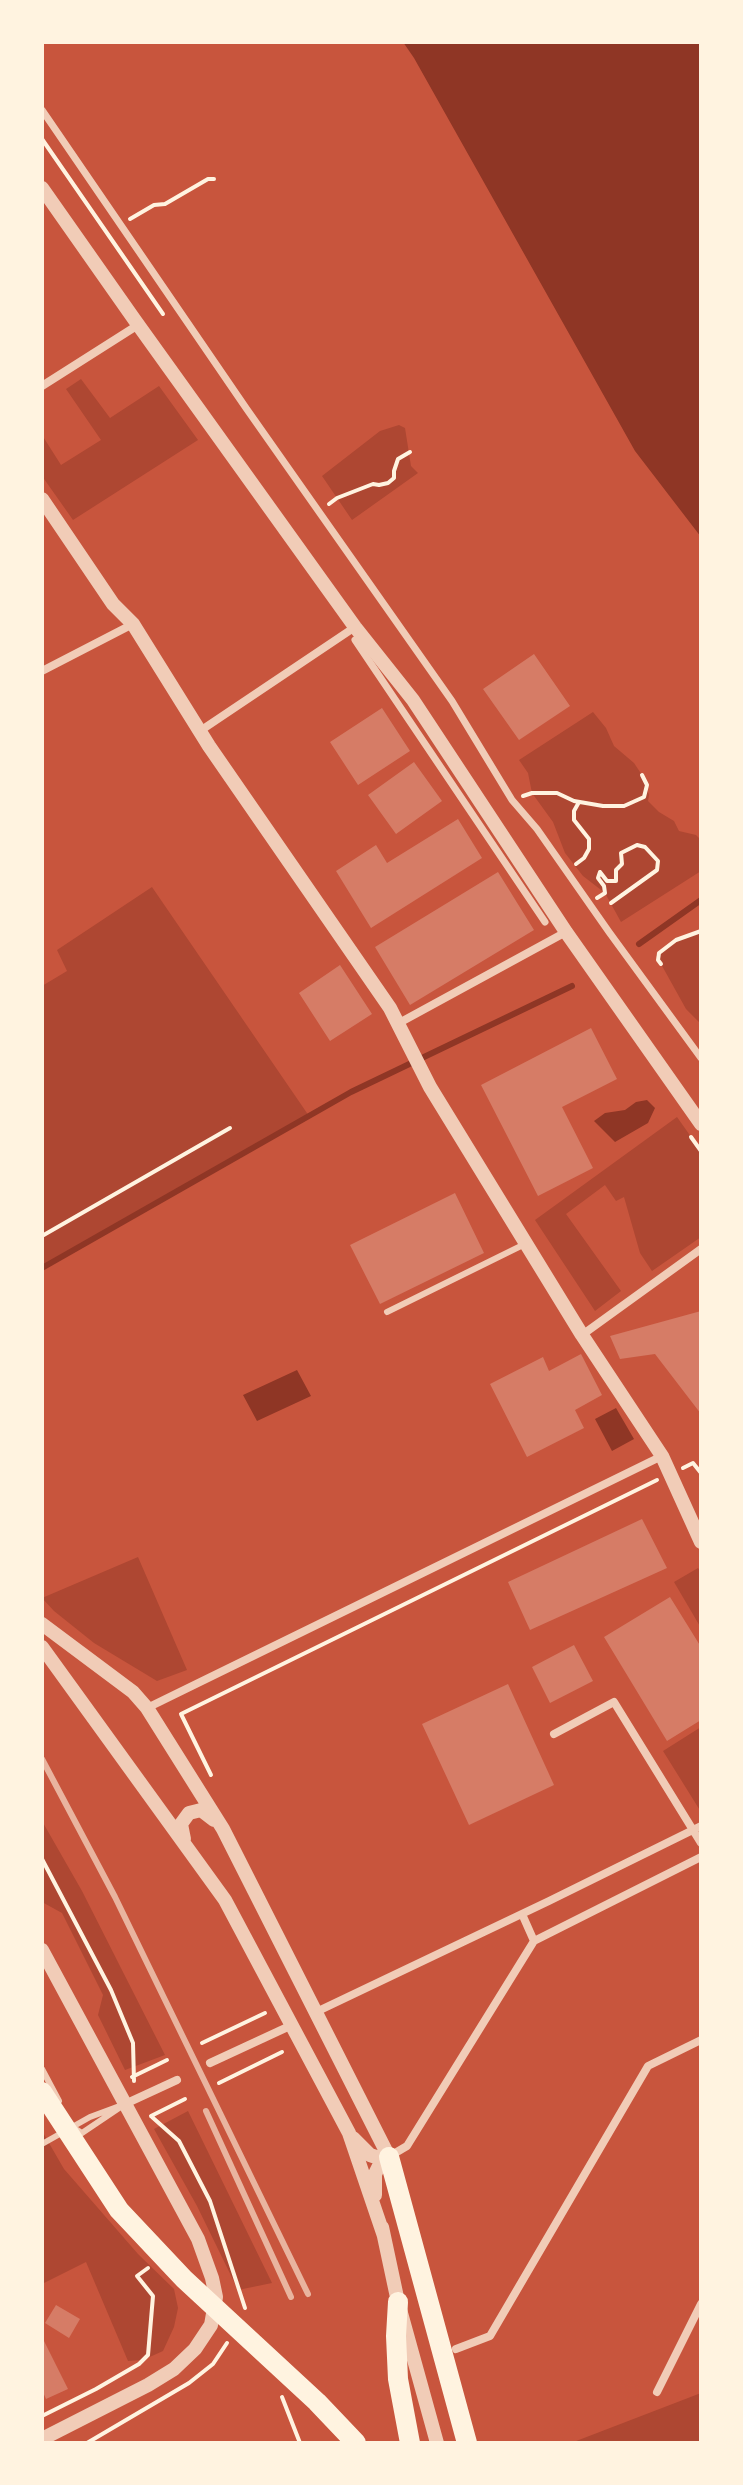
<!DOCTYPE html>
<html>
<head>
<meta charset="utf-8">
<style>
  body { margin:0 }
  #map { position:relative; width:743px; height:2485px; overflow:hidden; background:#c8553d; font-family:"Archivo Narrow",sans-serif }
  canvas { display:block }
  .frame { position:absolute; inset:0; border:44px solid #fff3e0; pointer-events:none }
</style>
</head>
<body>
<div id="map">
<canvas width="743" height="2485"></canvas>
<div class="frame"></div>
</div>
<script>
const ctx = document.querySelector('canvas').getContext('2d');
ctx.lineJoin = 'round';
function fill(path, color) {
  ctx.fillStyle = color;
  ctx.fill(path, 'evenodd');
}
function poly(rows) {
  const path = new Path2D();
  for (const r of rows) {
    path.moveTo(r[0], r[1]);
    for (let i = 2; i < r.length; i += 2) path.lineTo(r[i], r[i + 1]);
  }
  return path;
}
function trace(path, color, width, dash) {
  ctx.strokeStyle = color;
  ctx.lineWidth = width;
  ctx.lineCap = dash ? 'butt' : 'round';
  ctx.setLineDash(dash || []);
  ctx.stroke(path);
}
fill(poly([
  [81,379,110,418,159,386,198,440,73,520,42,476,42,435,61,465,101,440,66,389],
  [399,425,405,428,411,466,418,473,352,520,322,476,380,431],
  [593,712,606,728,614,746,634,763,642,775,649,795,648,801,659,812,674,821,679,831,696,835,701,840,701,871,621,922,605,893,583,876,565,853,553,822,532,793,528,773,519,760],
  [152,887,309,1116,42,1268,42,986,67,971,57,950],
  [701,931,701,1024,686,1009,656,955,676,940],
  [677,1117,701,1151,701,1237,652,1271,640,1253,624,1197,616,1201,605,1185,566,1214,621,1291,595,1311,535,1220],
  [138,1557,187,1670,157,1681,94,1643,54,1611,42,1598],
  [698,1568,701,1572,701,1628,674,1582],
  [701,1727,701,1812,663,1751],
  [42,1821,82,1891,165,2055,125,2070,98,2015,103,1995,62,1913,42,1902],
  [188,2111,272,2283,238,2290,197,2206,154,2129],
  [42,2131,64,2169,138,2254,174,2289,178,2308,174,2327,163,2351,143,2360,128,2361,86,2262,42,2284],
  [701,2393,701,2443,571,2443]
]), '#ae4732');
fill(poly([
  [403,42,701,42,701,537,635,451,414,58],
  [647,1100,655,1108,648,1123,615,1142,594,1121,605,1113,625,1110,636,1102],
  [297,1370,311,1396,257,1421,243,1395],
  [616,1408,634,1439,612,1451,595,1419]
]), '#8f3625');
trace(poly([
  [639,944,701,900],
  [42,1268,351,1092,572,986]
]), '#8f3625', 6);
fill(poly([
  [534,654,570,706,519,740,483,689],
  [382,708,410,751,358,785,330,742],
  [414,762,442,801,396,834,368,795],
  [458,819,482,858,371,928,336,871,376,845,387,863],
  [498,872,534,930,410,1005,375,947],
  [340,965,372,1014,330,1041,299,993],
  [591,1028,617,1079,562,1107,593,1168,538,1196,481,1085],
  [455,1193,484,1253,380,1304,350,1245],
  [701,1311,701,1414,655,1354,620,1359,610,1336],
  [581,1354,602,1395,575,1410,584,1428,527,1457,490,1384,543,1357,549,1371],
  [642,1519,667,1568,530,1630,508,1582],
  [670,1597,701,1647,701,1720,667,1741,604,1637],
  [574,1645,593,1681,550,1703,532,1667],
  [508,1684,554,1785,469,1825,422,1724],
  [56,2305,80,2319,69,2338,45,2323],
  [42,2337,68,2389,46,2399,42,2390]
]), '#d67c66');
trace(poly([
  [42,139,163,314],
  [130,219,154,205,165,204,208,179,214,179],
  [329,504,337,498,373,484,379,485,388,483,394,478,394,471,398,459,410,452],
  [523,796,532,793,557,793,574,801,603,806,624,806,644,797,647,785,642,775],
  [576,864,584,858,589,849,589,839,574,820,574,811,579,802],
  [597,898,605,893,604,886,598,878,600,872,607,881,616,881,616,870,622,864,621,853,637,845,645,847,658,861,657,870,611,903],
  [661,964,658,960,659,953,676,940,701,931],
  [691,1137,701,1151],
  [42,1236,230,1128],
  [683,1468,693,1463,701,1473],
  [211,1775,181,1714,657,1480],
  [42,1859,111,1990,133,2043,134,2081],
  [202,2043,265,2013],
  [132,2077,167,2060],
  [219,2083,282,2052],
  [151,2116,185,2099],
  [152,2117,179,2141,210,2201,245,2308],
  [282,2397,300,2443],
  [42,2416,96,2389,139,2364,148,2355,153,2296,137,2276,148,2268],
  [87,2443,189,2383,213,2364,227,2343]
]), '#fff3e0', 4);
trace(poly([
  [387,1312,527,1243],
  [42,2069,59,2101],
  [42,2144,90,2117,125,2104,82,2133,74,2128]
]), '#f1ccb7', 6);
trace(poly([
  [42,110,246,408,452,701,512,800,537,829,609,932,701,1058],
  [355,640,545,922]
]), '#f1ccb7', 7);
trace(poly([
  [42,386,138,325],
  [42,671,133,624],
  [200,731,355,627],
  [399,1023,566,932],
  [582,1335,701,1249],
  [147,1708,662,1456],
  [554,1734,614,1702,701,1843],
  [534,1941,701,1857],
  [316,2012,549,1901,701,1826],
  [210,2063,292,2025],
  [125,2104,177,2080],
  [390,2156,407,2146,534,1941,522,1914],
  [456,2349,490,2336,648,2066,701,2040],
  [657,2392,701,2304]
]), '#f1ccb7', 8);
trace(poly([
  [42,188,134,319,355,627,413,700,566,932,701,1124],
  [42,499,113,604,133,624,209,746,390,1008,430,1087,582,1335,662,1456,701,1542],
  [42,1624,133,1692,147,1708,223,1829,389,2157],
  [42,1647,225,1900,349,2133,384,2236],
  [184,1839,181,1824,189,1813,201,1810,214,1820],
  [42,1950,198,2239,212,2278,216,2297,211,2325,195,2349,174,2369,148,2385,42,2439],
  [353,2138,370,2155,379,2158,389,2157],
  [375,2195,375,2174,379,2166,389,2157],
  [382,2227,398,2302,437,2443]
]), '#f1ccb7', 14);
trace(poly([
  [42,2092,119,2210,184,2279,317,2402,356,2443],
  [389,2157,467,2443],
  [398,2302,396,2336,398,2379,410,2443]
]), '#fff3e0', 20);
trace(poly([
  [42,1759,115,1897,308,2294],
  [206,2111,291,2297]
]), '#e9b49f', 6);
</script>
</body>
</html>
